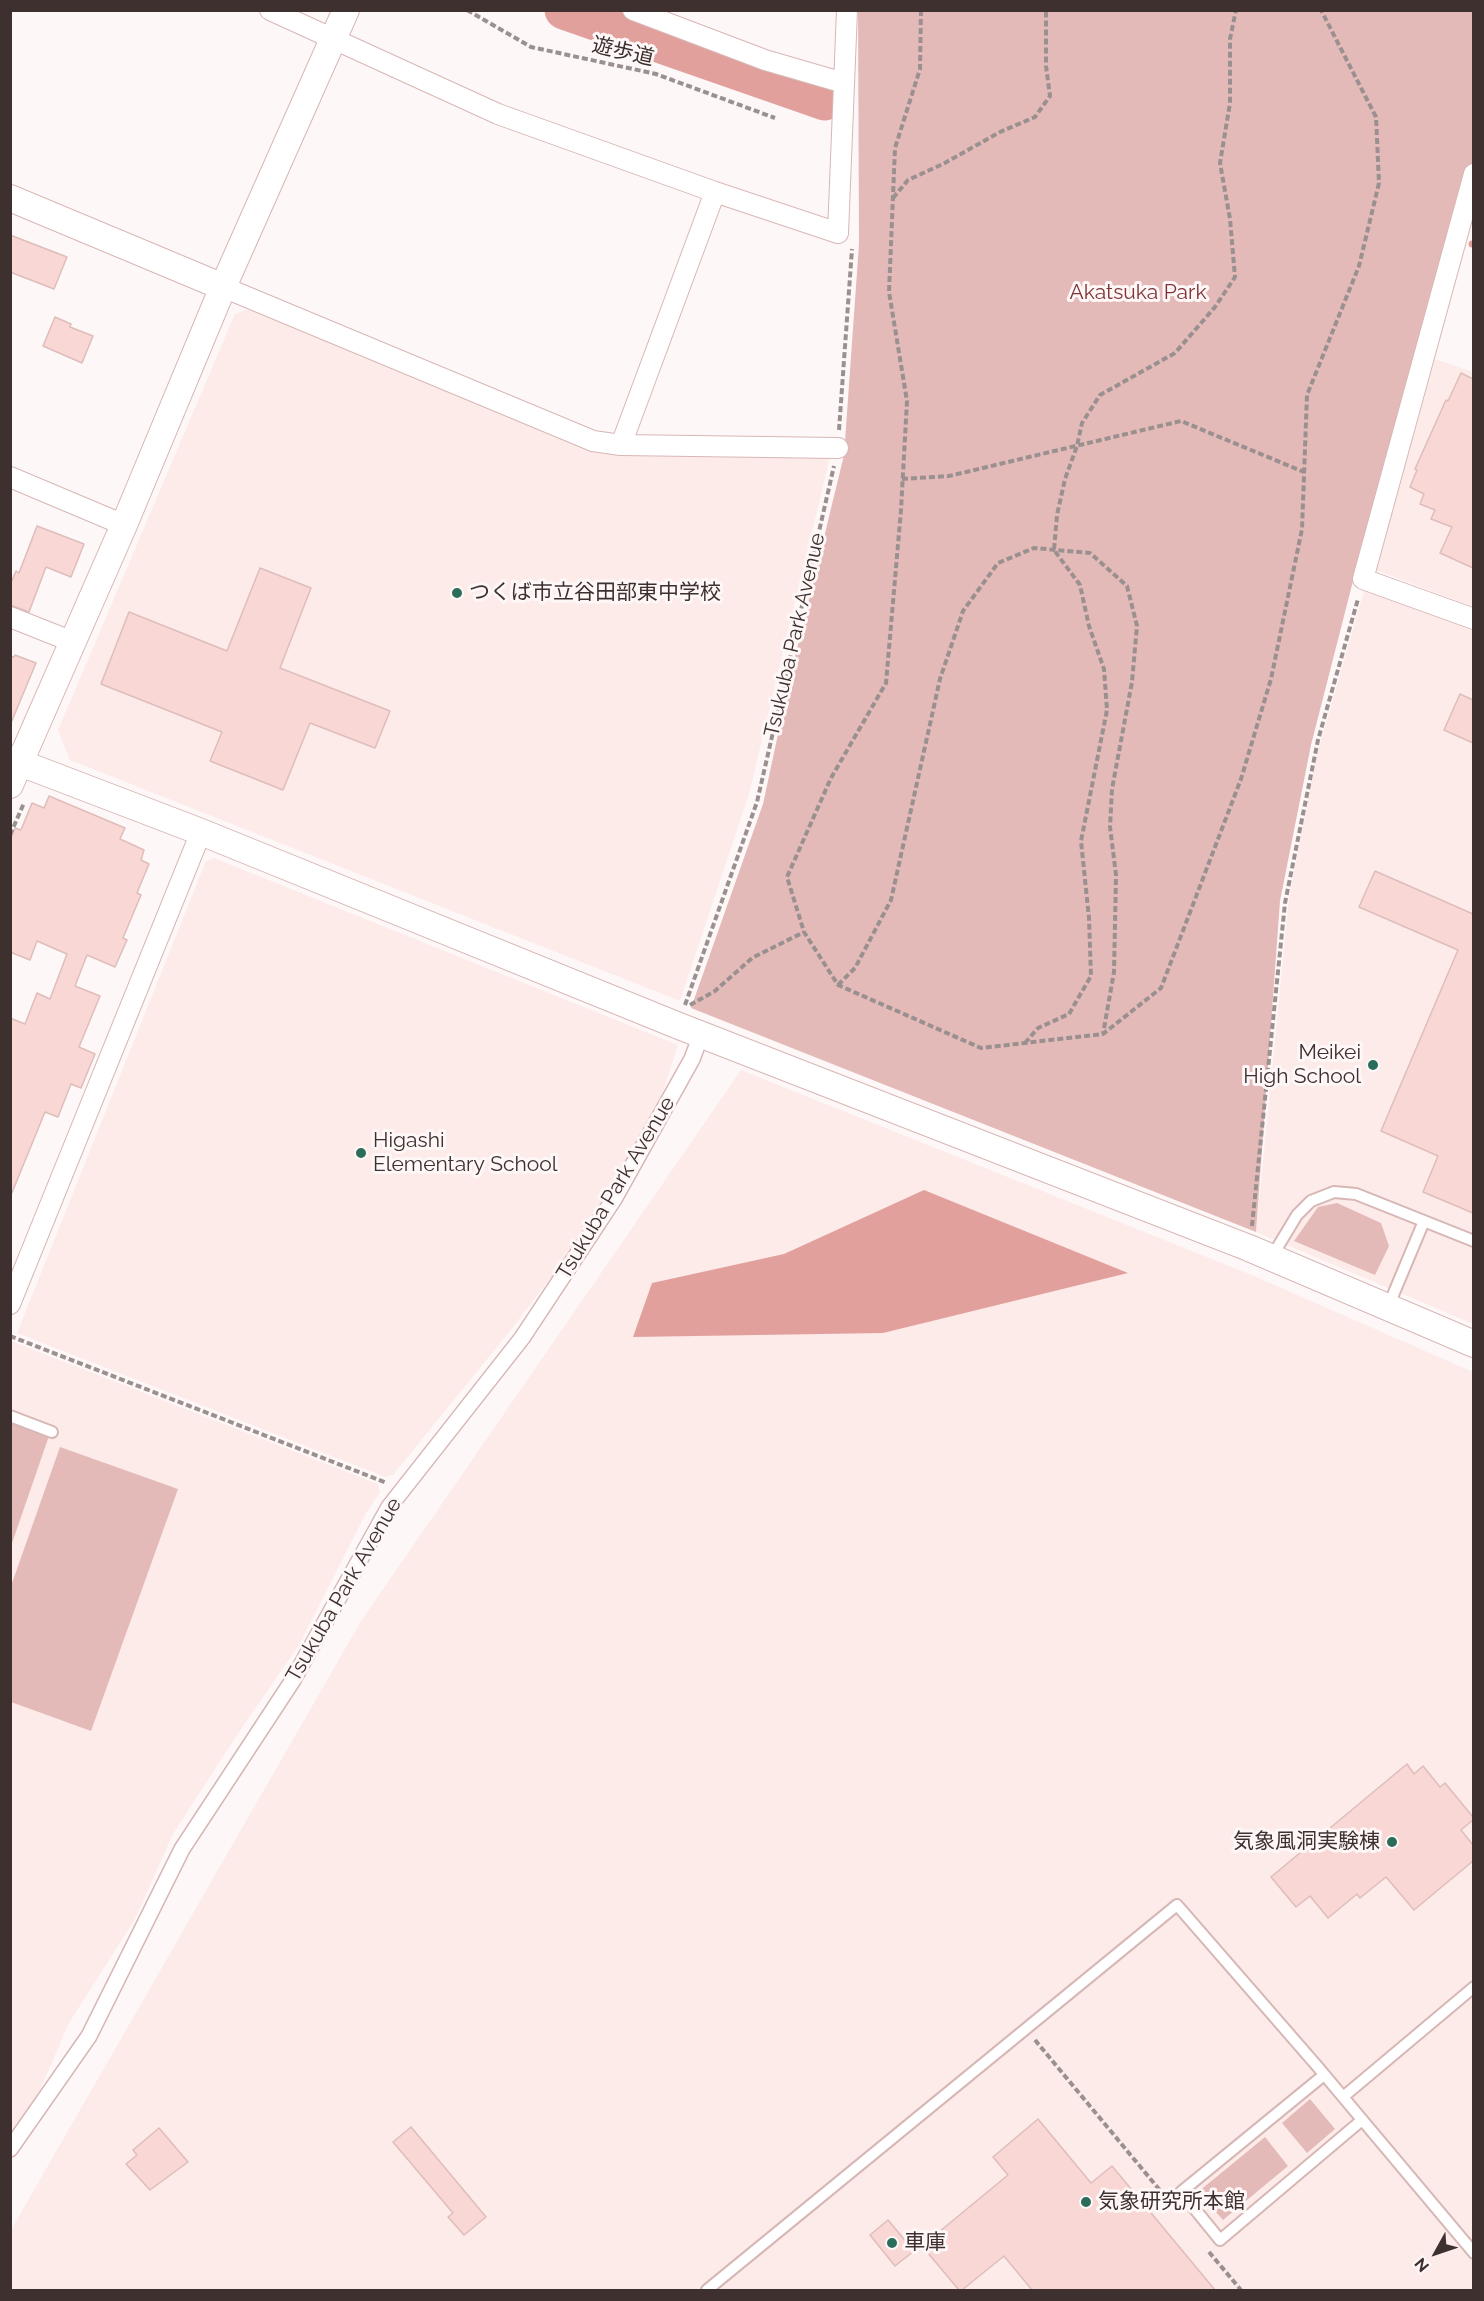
<!DOCTYPE html>
<html>
<head>
<meta charset="utf-8">
<style>
  body { margin:0 }
  #map { position:relative; width:1484px; height:2301px; overflow:hidden; background:#fef7f7; font-family:Raleway,sans-serif }
  canvas { display:block }
  .frame { position:absolute; inset:0; border:12px solid #3d302f; pointer-events:none }
  .north { position:absolute; left:1406px; top:2223px; width:60px; height:60px; -webkit-text-stroke:4px #fef7f7; paint-order:stroke; rotate:230deg; font-size:16px; font-weight:700; line-height:24px; text-align:center; color:#3d302f }
  .north::after { content:''; display:block; margin:auto; width:21px; height:27px; background:#3d302f; clip-path:polygon(50% 0,100% 100%,50% 72%,0 100%) }
</style>
</head>
<body>
<div id="map">
<canvas width="1484" height="2301"></canvas>
<div class="frame"></div>
<div class="north">N</div>
</div>
<script>
const ctx = document.querySelector('canvas').getContext('2d');
ctx.lineJoin = 'round';
function fill(path, color) {
  ctx.fillStyle = color;
  ctx.fill(path, 'evenodd');
}
function poly(rows) {
  const path = new Path2D();
  for (const r of rows) {
    path.moveTo(r[0], r[1]);
    for (let i = 2; i < r.length; i += 2) path.lineTo(r[i], r[i + 1]);
  }
  return path;
}
function trace(path, color, width, dash) {
  ctx.strokeStyle = color;
  ctx.lineWidth = width;
  ctx.lineCap = dash ? 'butt' : 'round';
  ctx.setLineDash(dash || []);
  ctx.stroke(path);
}
function write(font, color, halo, rows, align = 'center') {
  ctx.font = font + ' Raleway,"Noto Sans JP",sans-serif';
  ctx.lineWidth = 6;
  ctx.setLineDash([]);
  ctx.textBaseline = 'middle';
  ctx.strokeStyle = halo;
  ctx.fillStyle = color;
  for (const [text, x, y, turn = 0] of rows) {
    ctx.save();
    ctx.translate(x, y);
    ctx.rotate((+turn || 0) * Math.PI / 180);
    ctx.textAlign = isNaN(turn) ? turn : align;
    if (halo) ctx.strokeText(text, 0, 0);
    ctx.fillText(text, 0, 0);
    ctx.restore();
  }
}
fill(poly([
  [249,309,589,451,635,456,830,457,749,794,680,1001,70,760,58,730,235,314],
  [1435,359,1473,372,1473,607,1376,570],
  [1365,587,1473,628,1473,1324,1256,1232,1289,898,1316,758],
  [214,858,678,1045,657,1111,608,1194,561,1264,510,1331,393,1475,385,1477,17,1333,206,861],
  [741,1070,1254,1276,1473,1372,1473,2290,11,2290,11,2230,361,1621],
  [11,1341,378,1484,380,1492,366,1513,299,1645,237,1735,173,1834,135,1919,69,2023,40,2090,11,2134]
]), '#fdebea');
fill(poly([
  [858,11,1473,11,1473,166,1428,303,1353,581,1311,745,1280,901,1256,1232,691,1008,763,804,792,669,844,455,859,244],
  [1337,1203,1381,1223,1389,1246,1375,1275,1294,1241,1318,1207],
  [10,1421,49,1436,11,1546],
  [60,1447,178,1489,91,1731,11,1702,11,1586],
  [1310,2099,1335,2129,1307,2153,1282,2123],
  [1265,2137,1288,2166,1223,2220,1198,2192]
]), '#e4bab8');
fill(poly([
  [924,1190,1128,1273,883,1333,633,1337,652,1283,784,1254]
]), '#e2a09d');
trace(poly([
  [1472,244,1474,244]
]), '#e2a09d', 7);
trace(poly([
  [564,10,825,101]
]), '#e2a09d', 39);
const building = poly([
  [10,235,67,257,54,289,10,272,10,235],
  [55,317,71,324,70,327,93,336,82,363,43,346,55,317],
  [1461,373,1473,379,1473,568,1440,553,1452,527,1431,519,1435,510,1420,504,1424,494,1410,487,1417,470,1415,469,1446,400,1448,401,1461,373],
  [37,526,84,544,71,577,46,567,29,612,10,605,10,585,16,571,19,573,37,526],
  [260,568,311,588,280,668,390,711,375,748,310,723,283,790,210,761,222,732,101,684,129,612,227,651,260,568],
  [15,655,36,663,11,723,10,656,14,657,15,655],
  [1460,694,1473,700,1473,743,1444,730,1460,694],
  [49,796,125,828,120,839,144,850,141,860,149,864,137,893,141,895,123,938,127,940,115,967,87,955,75,986,100,996,79,1047,95,1054,81,1088,71,1084,58,1117,45,1112,11,1195,10,1018,25,1024,37,993,50,999,67,954,37,941,30,960,10,952,10,840,15,828,21,830,32,803,44,808,49,796],
  [1375,871,1473,914,1473,1213,1423,1192,1438,1156,1381,1131,1458,950,1359,907,1375,871],
  [1407,1764,1414,1774,1423,1766,1440,1787,1445,1783,1473,1817,1473,1820,1461,1830,1473,1845,1473,1861,1414,1910,1386,1877,1360,1898,1357,1894,1328,1918,1310,1896,1296,1907,1271,1877,1407,1764],
  [1038,2119,1091,2183,1112,2166,1215,2290,1032,2290,1004,2256,962,2290,959,2290,922,2246,1008,2175,993,2157,1038,2119],
  [411,2127,486,2217,464,2235,448,2217,453,2213,393,2142,411,2127],
  [159,2128,188,2162,150,2190,126,2164,137,2155,133,2150,159,2128],
  [888,2220,914,2251,895,2266,870,2235,888,2220]
]);
fill(building, '#f8d7d5');
trace(building, '#debdbb', 1.5);
const service = poly([
  [1271,1258,1297,1215,1311,1201,1334,1192,1356,1194,1474,1241],
  [1388,1307,1424,1221],
  [10,1416,52,1432],
  [1324,2075,1181,2192,1220,2240,1362,2120],
  [1343,2097,1474,1987],
  [707,2290,1177,1905,1317,2066,1474,2253]
]);
const pedestrian = poly([
  [10,2149,89,2036,182,1849,293,1680,389,1507,522,1338,614,1199,692,1059,698,1043]
]);
const minor = poly([
  [270,10,498,114,715,192,838,233,847,10],
  [633,10,765,60,844,83],
  [1474,174,1363,579,1474,619],
  [223,287,593,441,621,445,838,448],
  [621,445,715,192],
  [10,477,124,525],
  [10,617,73,642],
  [10,1304,201,832]
]);
const tertiary = poly([
  [10,198,223,287],
  [10,759,201,832,679,1026,1249,1248,1474,1344],
  [10,785,124,525,223,287,346,10]
]);
trace(service, '#d7b7b5', 14);
trace(pedestrian, '#d7b7b5', 18);
trace(minor, '#d7b7b5', 22);
trace(tertiary, '#d7b7b5', 28);
trace(poly([
  [467,10,531,47,656,74,775,118],
  [921,10,920,69,895,148,889,292,907,401,901,510,886,683,831,778,787,877,804,932,838,985,981,1048,1103,1034,1161,988,1241,779,1271,679,1302,529,1307,395,1359,266,1379,183,1376,117,1321,10],
  [893,198,908,180,943,164,1000,132,1035,117,1050,96,1046,66,1046,10],
  [839,430,852,249],
  [902,479,949,476,1181,421,1304,472],
  [10,835,24,803],
  [838,985,855,968,891,900,940,679,963,611,998,563,1034,548,1090,553,1127,586,1137,626,1132,682,1112,789,1110,827,1116,875,1114,972,1103,1034],
  [685,1005,757,802,834,466],
  [690,1005,715,991,752,958,804,932],
  [1025,1043,1038,1028,1069,1014,1091,976,1089,918,1081,841,1107,710,1104,669,1089,626,1080,585,1054,550,1057,515,1065,479,1077,446,1082,423,1100,395,1175,353,1215,307,1235,277,1230,219,1220,163,1230,103,1230,39,1236,10],
  [1252,1226,1285,903,1318,740,1358,599],
  [10,1336,387,1483],
  [1035,2040,1163,2194],
  [1209,2252,1241,2290]
]), '#9a908f', 4, [6, 3]);
trace(service, '#fff', 10);
trace(pedestrian, '#fff', 15);
trace(minor, '#fff', 20);
trace(tertiary, '#fff', 26);
for (const [x, y, r, color] of [
  [457,593,6,"#2c6c5b"],
  [1373,1065,6,"#2c6c5b"],
  [361,1153,6,"#2c6c5b"],
  [1392,1842,6,"#2c6c5b"],
  [1086,2202,6,"#2c6c5b"],
  [892,2243,6,"#2c6c5b"]
]) {
  const dot = new Path2D();
  dot.arc(x, y, r, 0, 2 * Math.PI);
  ctx.fillStyle = color;
  ctx.fill(dot);
  trace(dot, '#fef7f7', 2);
}
write('21px', '#3d302f', '#fef7f7', [
  ["遊歩道",623,52,13],
  ["Tsukuba Park Avenue",795,635,-77],
  ["Tsukuba Park Avenue",616,1188,-59],
  ["Tsukuba Park Avenue",344,1590,-60]
]);
write('21px', '#813334', '#fef7f7', [
  ["Akatsuka Park",1138,293]
]);
write('21px', '#3d302f', '#fef7f7', [
  ["つくば市立谷田部東中学校",469,593],
  ["Meikei",1361,1053,"right"],
  ["High School",1361,1077,"right"],
  ["Higashi",373,1141],
  ["Elementary School",373,1165],
  ["気象風洞実験棟",1380,1842,"right"],
  ["気象研究所本館",1098,2202],
  ["車庫",904,2243]
], 'left');
</script>
</body>
</html>
